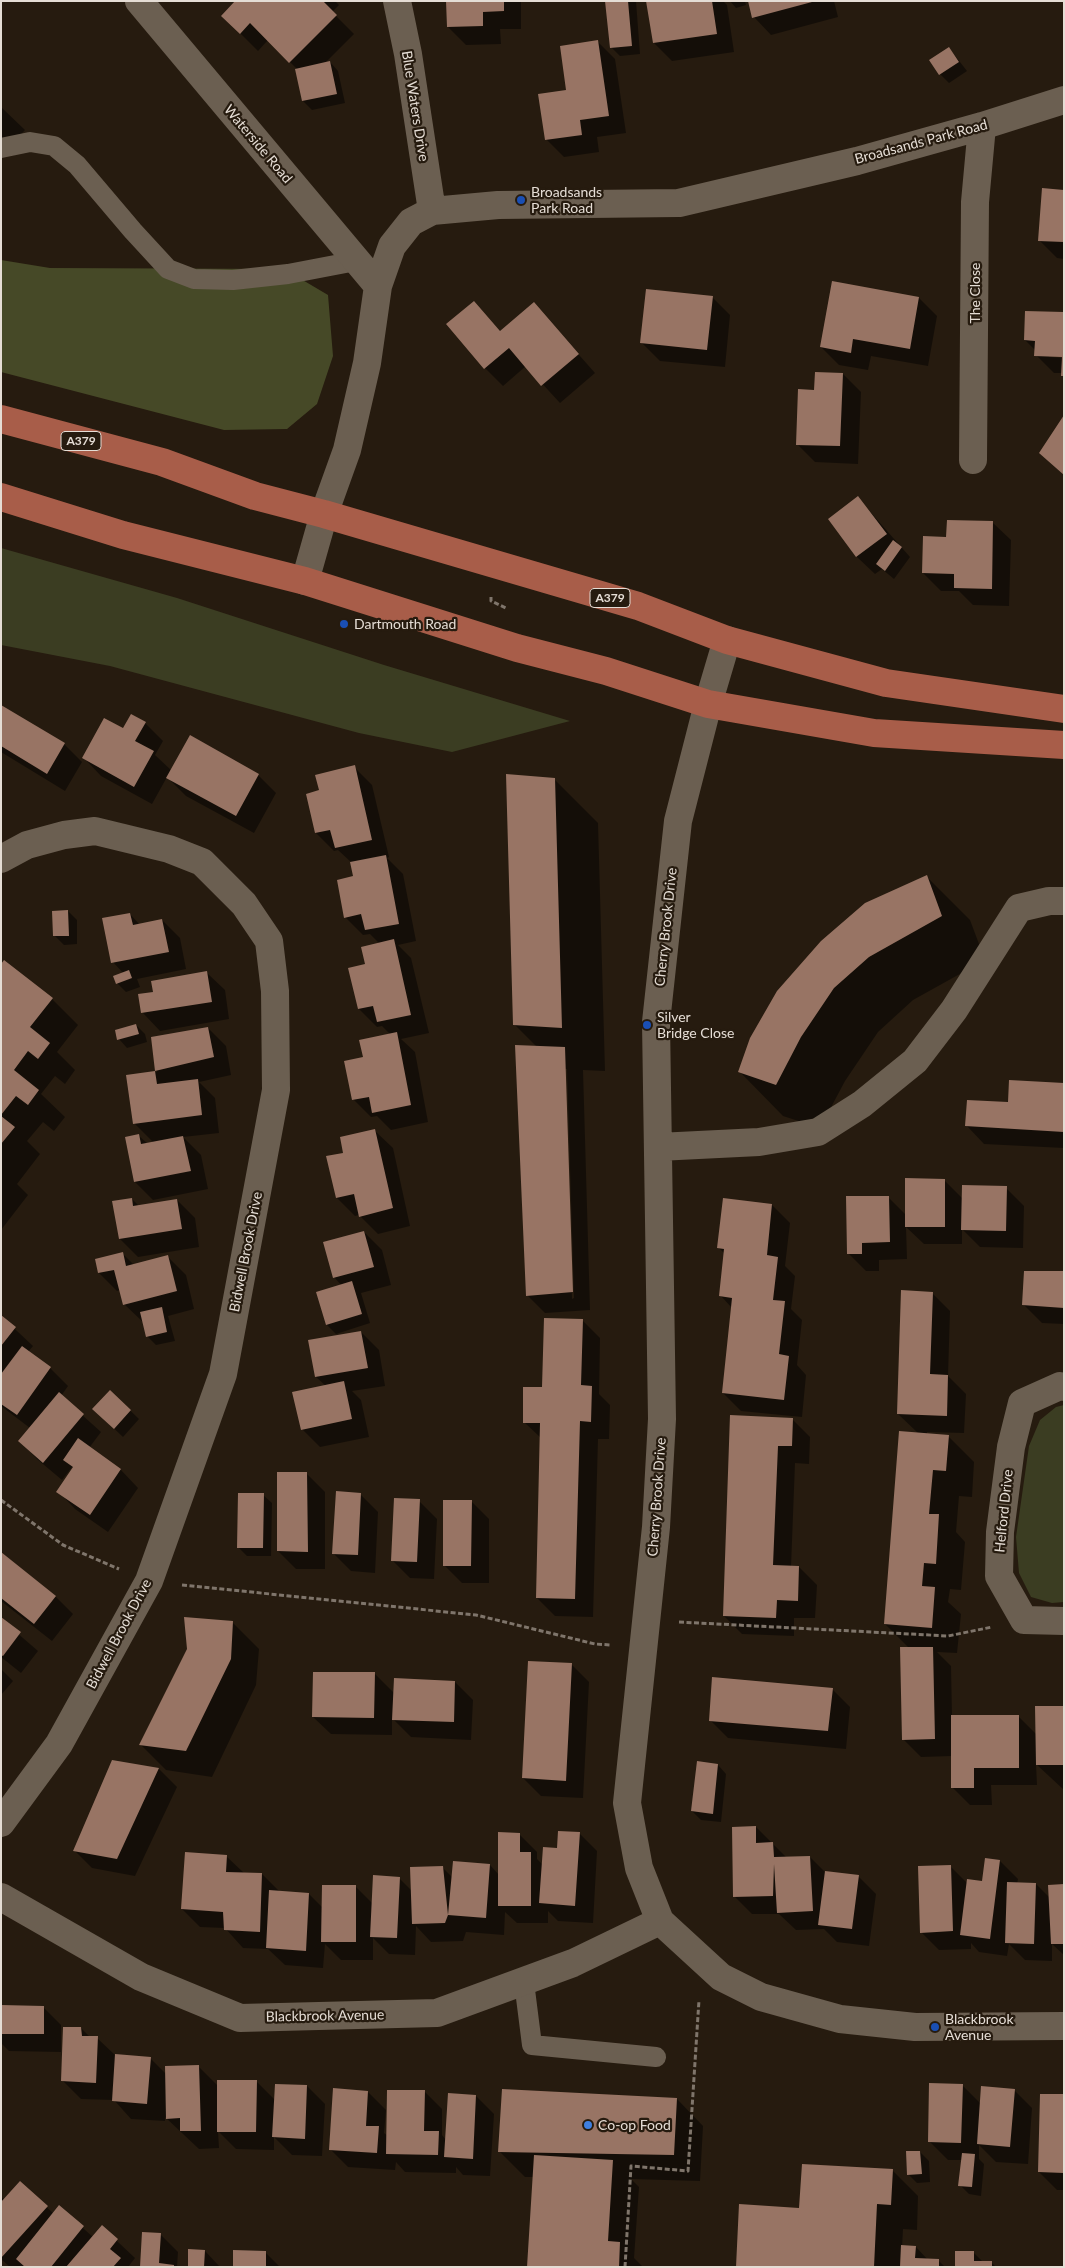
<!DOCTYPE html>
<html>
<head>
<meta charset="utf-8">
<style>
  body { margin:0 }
  #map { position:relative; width:1065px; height:2268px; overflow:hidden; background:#261b0f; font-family:Lato,sans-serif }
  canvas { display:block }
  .frame { position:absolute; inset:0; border:2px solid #e5ddd5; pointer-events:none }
</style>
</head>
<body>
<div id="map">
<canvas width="1065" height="2268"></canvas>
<div class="frame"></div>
</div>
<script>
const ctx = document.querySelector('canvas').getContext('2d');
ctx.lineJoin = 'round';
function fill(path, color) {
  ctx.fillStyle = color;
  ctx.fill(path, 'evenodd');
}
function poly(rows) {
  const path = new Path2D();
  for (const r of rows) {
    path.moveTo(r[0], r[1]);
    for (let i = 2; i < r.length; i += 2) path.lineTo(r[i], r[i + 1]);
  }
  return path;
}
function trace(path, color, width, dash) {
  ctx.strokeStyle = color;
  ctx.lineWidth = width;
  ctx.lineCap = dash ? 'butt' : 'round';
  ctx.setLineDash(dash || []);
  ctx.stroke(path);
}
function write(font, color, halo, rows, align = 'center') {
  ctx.font = font + ' Lato,sans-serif';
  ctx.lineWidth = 4.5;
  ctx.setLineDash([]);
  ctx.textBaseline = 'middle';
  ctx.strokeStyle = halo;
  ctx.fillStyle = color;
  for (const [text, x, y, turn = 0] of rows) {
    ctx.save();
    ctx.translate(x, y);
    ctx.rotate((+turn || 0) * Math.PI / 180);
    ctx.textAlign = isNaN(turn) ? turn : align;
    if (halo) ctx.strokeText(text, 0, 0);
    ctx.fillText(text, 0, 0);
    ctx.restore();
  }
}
fill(poly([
  [1,548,177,598,384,665,570,721,452,752,359,733,110,666,1,645],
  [1064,1405,1064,1602,1052,1603,1031,1597,1019,1573,1016,1537,1029,1446,1040,1420,1056,1407]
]), '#3b3d22');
fill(poly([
  [1,260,50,268,284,269,328,295,333,356,317,404,287,429,224,430,1,372]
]), '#464927');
fill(poly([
  [237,1,335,1,339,5,332,12,354,34,325,63,330,62,338,71,345,103,312,110,303,101,297,69,268,40,258,51,223,16],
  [447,1,521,1,521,29,500,29,501,44,466,45,448,27],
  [607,1,636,1,640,54,620,56,611,47],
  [647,1,723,1,727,5,734,52,672,61,654,43],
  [730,1,745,1,746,5,736,8],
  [749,1,834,1,838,17,771,35,754,17],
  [597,41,615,59,626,133,597,137,599,152,564,157,546,139,567,91],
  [949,48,967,71,949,83,940,74],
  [1,107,25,130,1,156],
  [1064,191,1064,259,1057,258,1039,240],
  [712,297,730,315,725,367,660,361,642,343],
  [919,298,937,316,928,366,871,356,868,370,839,365,821,347],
  [474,303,501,332,534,304,595,373,560,403,526,366,503,386,485,368],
  [1064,314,1047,355,1050,357,1064,358,1064,376,1063,373,1054,373,1036,355,1036,351,1025,340],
  [843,374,861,392,858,464,815,462,797,444,815,391],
  [858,498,910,557,894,579,882,569,875,574,857,557,829,520],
  [993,523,1011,540,1009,606,973,605,959,591,941,591,923,573,948,538],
  [1,706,64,744,82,762,65,791,1,752],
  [145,723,163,741,155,755,172,771,258,775,276,793,254,833,186,796,167,777,152,804,101,776,84,758,124,730],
  [354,767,372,785,389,857,387,858,403,874,416,941,398,945,411,958,429,1033,401,1039,415,1052,428,1122,391,1130,377,1116,371,1117,353,1099,364,1058,391,1035,382,1026,377,1027,359,1009,366,965,380,944,370,934,363,935,345,917,354,877,352,863,338,850,334,851,316,833,321,791],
  [554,779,598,823,605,1071,583,1070,590,1310,545,1313,527,1295,537,1047,514,1024],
  [564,1069,567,1069,574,1298,572,1299],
  [926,876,970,920,985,960,913,1000,878,1032,845,1081,820,1128,783,1116,740,1072],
  [68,911,77,920,77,944,64,945,55,936],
  [130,914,140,925,162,920,180,938,186,969,137,979,140,987,126,992,117,983,124,974,113,962],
  [1,966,52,999,78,1025,57,1052,75,1070,65,1084,55,1076,41,1094,65,1117,54,1131,43,1122,27,1141,40,1154,17,1184,28,1195,1,1230],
  [207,973,225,990,229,1019,160,1031,143,1013,154,993],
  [136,1025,145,1034,147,1042,127,1048,119,1039],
  [208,1028,226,1046,231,1075,199,1082,215,1098,219,1133,183,1137,201,1155,208,1189,153,1200,135,1182,139,1136,148,1144,154,1143,134,1123,127,1076,157,1072,153,1038],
  [1064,1084,1064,1148,984,1144,967,1126,1009,1104],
  [375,1131,393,1148,410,1226,378,1234,359,1215,355,1216,337,1198,344,1154],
  [944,1180,963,1199,1006,1188,1024,1206,1023,1248,980,1247,962,1229,962,1244,924,1244,906,1227,907,1259,879,1260,879,1271,866,1271,848,1253,888,1197,906,1215],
  [132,1199,139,1206,177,1200,195,1218,199,1247,138,1257,120,1239],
  [772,1205,790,1223,785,1266,795,1276,791,1309,802,1320,797,1365,806,1375,802,1417,741,1411,723,1393,732,1308,721,1296,725,1254,718,1247],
  [364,1232,382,1250,391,1285,361,1293,370,1323,336,1334,327,1325,317,1293,342,1286,334,1277],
  [123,1254,134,1265,168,1257,186,1275,194,1309,168,1316,175,1341,156,1345,147,1336,143,1322,124,1304,120,1290,117,1291,99,1273],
  [1064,1272,1064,1324,1042,1323,1024,1305],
  [932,1293,950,1311,948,1376,966,1394,964,1433,927,1432,927,1434,948,1436,974,1462,972,1497,959,1496,956,1532,965,1542,961,1590,950,1589,948,1602,961,1614,957,1653,937,1652,951,1666,952,1717,1018,1716,1037,1735,1064,1707,1064,1790,1036,1764,1037,1785,991,1785,992,1805,970,1805,952,1787,952,1756,921,1757,903,1739,909,1648,885,1624,918,1433,898,1414],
  [1,1316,33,1346,28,1352,50,1368,68,1386,61,1396,101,1432,89,1448,121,1470,138,1488,108,1532,75,1509,58,1491,74,1468,72,1467,62,1480,37,1459,20,1441,30,1428,1,1406],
  [582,1320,600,1338,599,1394,610,1405,609,1439,598,1439,593,1617,555,1616,537,1598,541,1438,524,1422],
  [361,1332,379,1350,385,1386,352,1391,361,1400,369,1437,320,1447,302,1429,326,1386,316,1377],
  [110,1391,139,1419,123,1437,103,1418],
  [731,1417,792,1419,810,1437,809,1464,795,1463,791,1567,799,1567,817,1585,815,1618,794,1618,794,1636,742,1634,724,1616],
  [307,1474,325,1492,325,1569,296,1569,278,1551],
  [360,1494,378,1512,375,1573,351,1571,333,1553],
  [263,1495,272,1503,271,1556,247,1556,238,1547],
  [419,1501,437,1519,434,1579,410,1578,392,1560],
  [471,1501,489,1519,489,1583,462,1583,444,1565],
  [1,1553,56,1597,73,1614,52,1641,1,1601],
  [1,1619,38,1651,21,1673,1,1657],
  [233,1623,259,1649,256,1685,212,1777,166,1770,140,1744],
  [571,1664,589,1682,583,1798,541,1796,523,1778],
  [1,1669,13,1681,1,1695],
  [375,1674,394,1693,455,1682,473,1700,471,1740,411,1737,392,1718,392,1735,331,1734,313,1717],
  [832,1689,850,1707,846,1749,728,1738,710,1720],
  [113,1761,159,1769,177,1787,135,1876,92,1868,75,1851],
  [718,1765,726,1774,721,1822,701,1820,692,1811],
  [756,1827,787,1858,810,1857,825,1872,858,1876,876,1894,869,1946,837,1942,824,1929,796,1930,779,1914,752,1914,734,1896],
  [579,1833,597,1851,593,1923,558,1921,548,1911,548,1923,517,1923,505,1912,504,1935,466,1932,463,1941,431,1942,416,1926,415,1955,389,1954,373,1938,373,1960,341,1960,325,1944,323,1968,285,1965,268,1949,243,1948,225,1928,200,1927,182,1909,226,1856,244,1873,262,1874,280,1892,309,1894,323,1908,355,1886,373,1904,399,1878,412,1891,442,1867,453,1878,490,1865,499,1875,519,1834,537,1852,537,1859,543,1865,558,1849],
  [1000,1861,1018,1879,1017,1884,1036,1884,1050,1898,1064,1886,1064,1955,1052,1944,1052,1961,1025,1960,1009,1944,1007,1956,979,1952,971,1943,971,1949,939,1950,921,1932,950,1866,968,1884,983,1883],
  [1,2007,43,2007,61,2025,61,2052,9,2051,1,2043],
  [81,2028,90,2037,97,2038,115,2055,150,2058,166,2074,199,2067,218,2086,256,2081,275,2100,307,2086,325,2104,322,2156,292,2155,274,2137,274,2150,236,2149,218,2131,219,2148,199,2149,165,2117,165,2121,131,2119,114,2100,81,2099,63,2081],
  [962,2085,981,2104,1014,2090,1032,2108,1028,2164,996,2162,979,2145,979,2159,984,2164,981,2196,969,2194,960,2185,962,2160,948,2160,930,2142],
  [424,2091,442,2109,442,2135,446,2140,476,2096,494,2114,490,2176,463,2175,456,2167,456,2173,405,2172,396,2162,395,2170,348,2167,330,2149,368,2092,386,2110,384,2133,388,2136],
  [1064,2096,1064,2190,1057,2190,1039,2172],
  [677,2099,703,2126,700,2181,631,2179,639,2187,634,2258,643,2267,529,2267,534,2177,525,2177,499,2151],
  [920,2152,929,2161,930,2182,917,2183,908,2174],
  [892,2170,918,2196,917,2230,903,2229,902,2247,916,2247,928,2260,938,2260,945,2267,737,2267,801,2209],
  [20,2183,54,2214,59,2207,93,2237,102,2227,135,2258,128,2267,10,2267,1,2259,1,2197,5,2200],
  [160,2234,178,2252,177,2267,142,2267],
  [205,2251,220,2267,189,2267],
  [265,2252,280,2267,234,2267],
  [973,2252,983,2262,992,2263,996,2267,957,2267]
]), '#0007');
fill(poly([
  [235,1,323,1,337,15,289,63,250,23,240,34,221,16],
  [446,1,504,1,504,11,483,12,483,26,447,27],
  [605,1,628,1,632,46,610,48],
  [646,1,712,1,717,34,653,43],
  [748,1,812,1,812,2,752,18],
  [598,40,609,116,580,120,582,135,545,140,538,94,566,90,560,46],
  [949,47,959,62,939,75,929,60],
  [330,61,337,94,302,101,295,69],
  [1042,188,1064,190,1064,242,1038,241],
  [832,281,919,297,910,349,853,339,851,353,820,347],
  [646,289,713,296,707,350,640,343],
  [474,301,500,331,534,302,579,354,541,386,509,348,484,369,446,324],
  [1025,311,1064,312,1064,376,1061,376,1062,357,1034,356,1035,341,1024,340],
  [815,372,843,373,840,446,796,445,798,389,814,390],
  [1064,415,1064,475,1039,453],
  [858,496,887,534,856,557,828,519],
  [947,520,993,521,992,589,954,588,954,574,922,573,923,536,946,537],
  [893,540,902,547,885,571,876,564],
  [1,705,65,743,47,774,1,746],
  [131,714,146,722,135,741,154,751,134,787,82,758,104,718,123,728],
  [190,735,259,774,236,816,166,778],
  [355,765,372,840,335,848,330,830,315,833,306,794,319,790,315,775],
  [506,774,555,778,562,1028,513,1025],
  [386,855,399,924,365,930,361,914,344,918,337,880,353,876,350,862],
  [927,875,942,916,869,957,834,988,801,1037,776,1085,738,1072,750,1038,777,991,821,941,865,903],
  [68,910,69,936,53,936,52,911],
  [130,913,133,925,162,919,169,952,111,963,102,918],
  [394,939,411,1015,377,1022,373,1006,358,1009,348,968,365,964,361,947],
  [4,960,53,998,30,1027,50,1043,38,1059,28,1051,14,1070,39,1090,28,1105,16,1096,1,1115,1,964],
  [129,970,132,978,116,984,113,976],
  [207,971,212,1002,141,1013,138,994,153,992,151,981],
  [136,1024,139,1034,117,1040,115,1030],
  [208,1027,214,1057,155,1071,151,1037],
  [397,1032,411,1105,372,1113,369,1097,352,1100,344,1061,363,1057,359,1040],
  [515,1045,565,1047,573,1292,526,1296],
  [155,1071,157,1084,198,1079,202,1115,133,1124,126,1075],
  [1009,1080,1064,1083,1064,1132,965,1126,967,1100,1008,1102],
  [1,1116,15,1127,1,1144],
  [375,1129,393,1208,359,1217,354,1194,336,1198,326,1156,343,1153,340,1137],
  [139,1134,141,1144,183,1136,191,1171,134,1182,125,1137],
  [905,1178,945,1179,945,1227,905,1227],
  [962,1185,1007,1186,1006,1231,961,1230],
  [846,1196,889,1196,890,1242,862,1243,862,1254,847,1254],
  [132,1198,133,1206,177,1199,182,1229,119,1239,112,1201],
  [723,1198,772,1204,767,1255,778,1257,773,1300,785,1301,779,1354,789,1356,784,1400,722,1393,732,1298,719,1296,724,1249,717,1248],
  [364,1231,374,1267,333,1278,323,1242],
  [123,1252,126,1266,168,1255,177,1291,123,1305,114,1270,98,1273,95,1259],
  [1024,1271,1064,1271,1064,1308,1022,1305],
  [352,1281,362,1314,326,1325,316,1292],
  [901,1290,933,1292,930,1374,948,1375,947,1416,897,1414],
  [162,1307,167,1332,146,1337,140,1312],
  [1,1315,16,1327,1,1346],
  [544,1318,583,1319,581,1385,592,1386,591,1422,580,1421,575,1599,536,1598,540,1423,523,1423,523,1387,542,1387],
  [361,1331,368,1368,315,1377,308,1340],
  [22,1346,51,1367,17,1415,1,1404,1,1374],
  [344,1381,352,1419,301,1430,292,1392],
  [110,1390,131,1410,114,1429,92,1409],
  [59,1392,84,1414,43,1463,18,1441],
  [730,1415,793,1418,792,1446,778,1446,773,1565,799,1566,798,1601,777,1600,776,1618,723,1616],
  [899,1431,949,1435,946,1471,933,1470,929,1514,939,1514,936,1564,924,1563,922,1586,935,1587,932,1628,884,1624],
  [78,1438,121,1469,90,1515,56,1492,73,1467,63,1460],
  [277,1472,307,1472,308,1552,277,1551],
  [336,1491,361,1493,358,1555,332,1554],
  [238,1493,264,1493,263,1548,237,1548],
  [394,1498,420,1499,417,1562,391,1561],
  [443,1500,472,1500,471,1566,443,1566],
  [1,1552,56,1596,34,1624,1,1598],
  [1,1617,21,1632,3,1656,1,1655],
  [184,1617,233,1621,231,1659,186,1751,139,1745,187,1649],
  [900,1647,933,1647,935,1739,902,1740],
  [528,1661,572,1663,566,1781,522,1778],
  [313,1672,375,1672,374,1718,312,1717],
  [712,1677,833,1688,828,1731,709,1721],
  [394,1678,455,1681,454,1722,392,1720],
  [1035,1706,1064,1706,1064,1765,1036,1765],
  [951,1715,1019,1715,1019,1768,974,1768,974,1788,951,1788],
  [112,1760,159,1768,117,1859,73,1851],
  [697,1761,718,1764,713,1814,691,1811],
  [756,1826,756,1843,773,1842,774,1857,810,1856,813,1911,777,1913,774,1864,773,1896,733,1897,732,1827],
  [558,1831,580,1832,575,1906,539,1903,543,1847,557,1848],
  [498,1832,520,1833,520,1852,531,1852,531,1906,498,1906],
  [185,1852,227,1855,226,1872,262,1873,260,1932,224,1930,223,1912,181,1909],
  [985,1858,1000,1860,990,1939,960,1935,967,1879,982,1881],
  [453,1861,490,1864,486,1918,448,1915],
  [951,1865,953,1931,920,1933,918,1866],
  [443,1866,448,1915,445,1923,412,1924,410,1867],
  [825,1871,859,1875,852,1929,818,1925],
  [373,1875,400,1877,397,1938,370,1937],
  [1007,1882,1036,1883,1034,1944,1005,1943],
  [1064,1884,1064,1944,1051,1944,1048,1885],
  [322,1885,356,1885,356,1942,321,1942],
  [269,1890,309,1893,306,1951,266,1948],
  [1,2005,44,2006,44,2034,1,2034],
  [63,2027,81,2027,82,2036,98,2036,96,2083,61,2081],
  [115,2054,151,2057,147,2104,112,2101],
  [199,2065,201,2131,180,2131,180,2118,166,2119,165,2066],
  [217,2080,257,2080,256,2132,217,2132],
  [929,2083,963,2084,961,2143,928,2142],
  [275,2084,307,2085,305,2139,272,2137],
  [981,2086,1015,2089,1010,2147,977,2144],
  [333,2088,368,2091,366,2126,379,2126,377,2153,329,2150],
  [502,2089,677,2098,674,2155,498,2152],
  [387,2090,425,2090,424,2131,439,2131,438,2155,386,2154],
  [448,2093,476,2095,473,2159,444,2157],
  [1040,2094,1064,2094,1064,2173,1038,2172],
  [906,2151,920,2151,922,2174,907,2175],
  [962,2153,975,2154,972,2187,958,2186],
  [534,2155,613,2160,608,2241,620,2242,619,2267,527,2267],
  [802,2164,893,2169,891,2205,877,2204,874,2267,736,2267,739,2204,799,2208],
  [20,2181,48,2206,1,2258,1,2202],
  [59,2205,84,2226,51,2267,25,2267,16,2259],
  [102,2225,118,2239,110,2249,121,2258,113,2267,66,2267],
  [142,2232,161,2233,159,2263,174,2265,174,2267,140,2267],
  [901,2245,916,2246,915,2258,939,2259,939,2267,900,2267],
  [188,2249,205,2250,204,2267,188,2267],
  [233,2250,266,2251,266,2267,233,2267],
  [955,2251,974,2251,974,2261,992,2261,992,2267,955,2267]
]), '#987464');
trace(poly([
  [491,597,491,601,506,608],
  [1,1500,63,1545,119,1569],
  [182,1585,476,1615,595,1644,611,1645],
  [679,1622,948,1636,992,1627],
  [625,2267,631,2166,688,2171,699,2000]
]), '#7f756b', 3, [5, 2.5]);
trace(poly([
  [1,148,30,142,54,146,77,165,133,231,168,269,194,279,233,280,288,274,356,261],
  [524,1982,532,2045,656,2057]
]), '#6b5f51', 20);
trace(poly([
  [139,1,378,286],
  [397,1,408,54,432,211],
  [973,460,975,202,982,126],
  [305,581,324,514,347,450,367,363,378,286,392,246,411,222,432,211,498,205,679,203,857,161,982,126,1064,100],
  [727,640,708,704,678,821,656,1022,662,1419,656,1527,627,1803,639,1868,660,1921,721,1977,761,1997,840,2019,915,2027,1064,2026],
  [1,859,27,845,64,835,95,831,169,849,202,862,244,904,269,941,275,991,276,1090,223,1374,149,1581,59,1744,1,1823],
  [658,1147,759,1142,818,1132,862,1104,915,1061,954,1010,1019,908,1049,901,1064,901],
  [1064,1387,1060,1386,1022,1403,1011,1447,1000,1532,999,1576,1024,1620,1064,1621],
  [1,1897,141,1977,240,2018,437,2013,573,1963,660,1921]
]), '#6b5f51', 28);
trace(poly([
  [1,419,162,462,255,496,324,514,638,606,727,640,886,683,1064,709],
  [1,497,123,535,305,581,517,648,606,671,708,704,874,733,1064,745]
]), '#a85d49', 28);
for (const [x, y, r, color] of [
  [521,200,5,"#1a4fb4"],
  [344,624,5,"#1a4fb4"],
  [647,1025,5,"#1a4fb4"],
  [935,2027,5,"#1a4fb4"],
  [588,2125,5,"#3f7fe0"]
]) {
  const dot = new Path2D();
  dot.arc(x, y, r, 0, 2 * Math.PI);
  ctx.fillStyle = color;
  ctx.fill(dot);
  trace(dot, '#261b0f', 2);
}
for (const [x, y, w] of [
  [81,441,40],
  [610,598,40]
]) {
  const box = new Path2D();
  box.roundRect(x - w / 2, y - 9.5, w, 19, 4);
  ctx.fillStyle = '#261b0f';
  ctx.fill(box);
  trace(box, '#e5ddd5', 1);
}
write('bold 12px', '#e5ddd5', null, [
  ["A379",81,441],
  ["A379",610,598]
]);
write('14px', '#e5ddd5', '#261b0f', [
  ["Blue Waters Drive",415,106,81],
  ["Broadsands Park Road",921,142,-15],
  ["Waterside Road",258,144,50],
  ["The Close",975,293,-90],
  ["Cherry Brook Drive",666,927,-84],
  ["Bidwell Brook Drive",246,1252,-79],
  ["Cherry Brook Drive",657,1497,-86],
  ["Helford Drive",1004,1511,-84],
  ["Bidwell Brook Drive",119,1634,-62],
  ["Blackbrook Avenue",325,2016,-1]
]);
write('14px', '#e5ddd5', '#261b0f', [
  ["Broadsands",531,192],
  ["Park Road",531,208],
  ["Dartmouth Road",354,624],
  ["Silver",657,1017],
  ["Bridge Close",657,1033],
  ["Blackbrook",945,2019],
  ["Avenue",945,2035],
  ["Co-op Food",598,2125]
], 'left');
</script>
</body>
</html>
